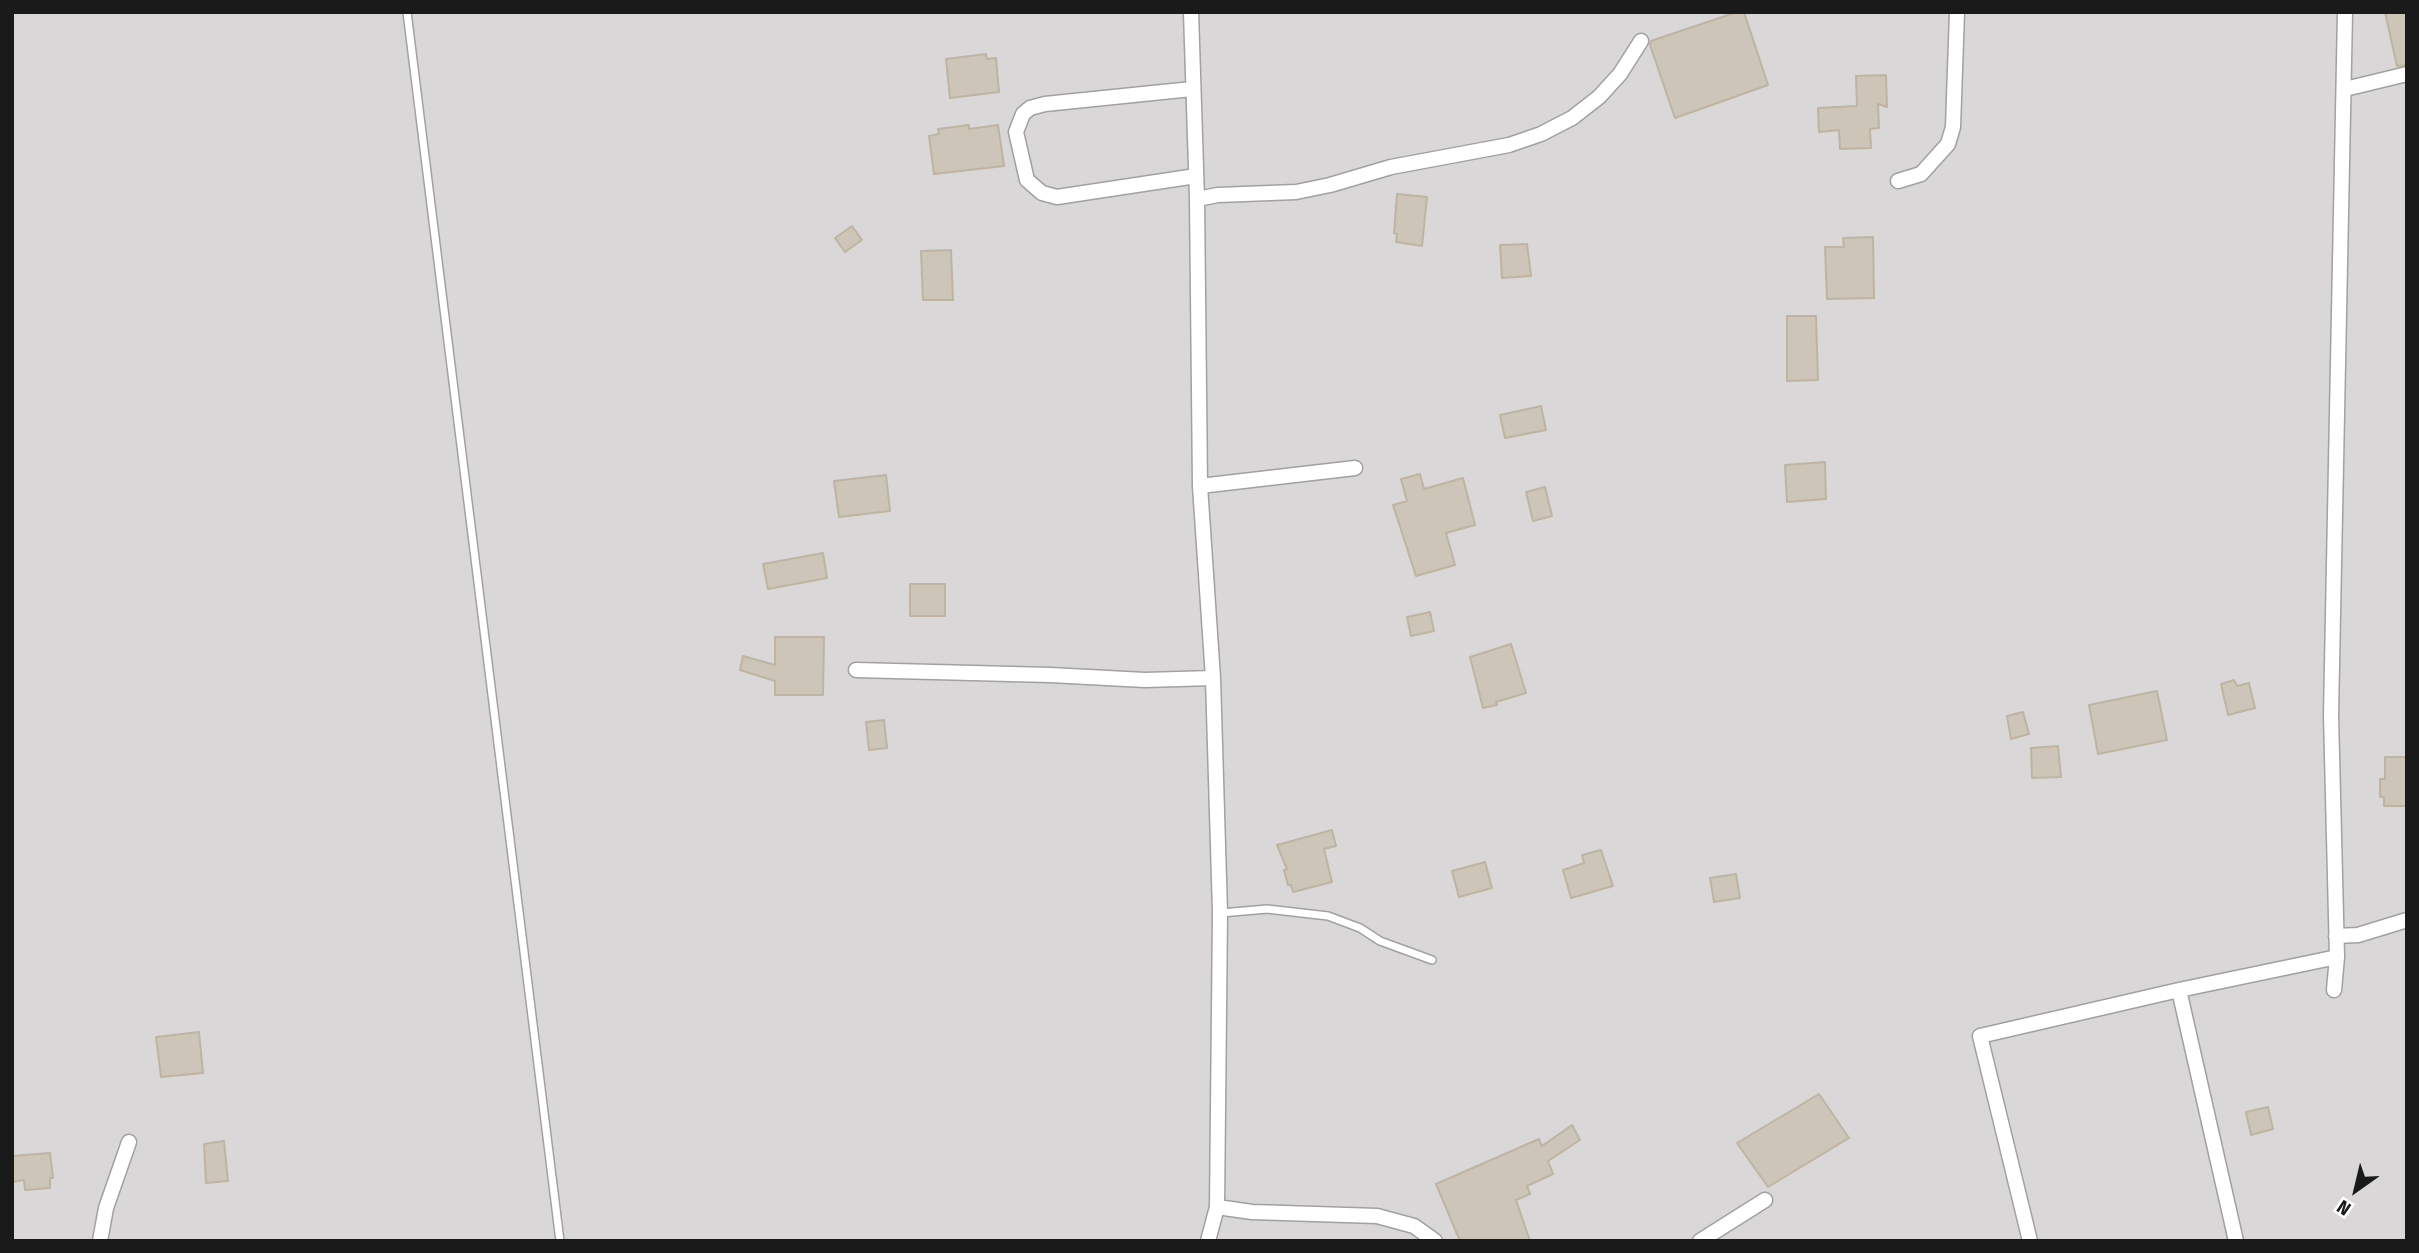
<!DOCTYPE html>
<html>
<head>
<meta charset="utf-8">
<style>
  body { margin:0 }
  #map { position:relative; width:2419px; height:1253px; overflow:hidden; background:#edebdf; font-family:"Fira Sans Condensed",sans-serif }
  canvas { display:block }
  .frame { position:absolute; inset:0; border:14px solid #1a1a1a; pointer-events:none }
  .north { position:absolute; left:2321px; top:1155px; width:70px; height:70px; -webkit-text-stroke:5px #fff; paint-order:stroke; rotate:214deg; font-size:19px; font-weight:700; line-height:28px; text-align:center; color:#1a1a1a }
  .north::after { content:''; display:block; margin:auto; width:24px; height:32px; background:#1a1a1a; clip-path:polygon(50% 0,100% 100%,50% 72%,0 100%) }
</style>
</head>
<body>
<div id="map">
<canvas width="2419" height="1253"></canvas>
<div class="frame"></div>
<div class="north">N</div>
</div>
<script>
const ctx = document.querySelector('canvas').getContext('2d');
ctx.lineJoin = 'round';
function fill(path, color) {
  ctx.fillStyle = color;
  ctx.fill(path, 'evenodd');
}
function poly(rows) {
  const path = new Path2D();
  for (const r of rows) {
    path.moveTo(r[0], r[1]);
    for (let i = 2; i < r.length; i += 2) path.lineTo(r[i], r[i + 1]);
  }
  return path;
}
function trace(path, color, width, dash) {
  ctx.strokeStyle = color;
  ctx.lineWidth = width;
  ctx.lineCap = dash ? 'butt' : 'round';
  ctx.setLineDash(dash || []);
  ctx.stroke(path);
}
fill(poly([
  [12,12,2407,12,2407,1241,12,1241]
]), '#d9d7d7');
const building = poly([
  [1737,12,1744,12,1768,85,1675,118,1650,45,1651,41,1737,12],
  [2385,12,2407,12,2407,65,2397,66,2385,12],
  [986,54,987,59,996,58,999,92,950,98,946,59,986,54],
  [1886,75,1887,107,1878,104,1879,128,1870,129,1871,148,1840,149,1839,130,1819,132,1818,108,1857,106,1856,76,1886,75],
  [969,125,969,129,998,125,1004,166,934,174,929,136,939,134,938,129,969,125],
  [1397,194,1427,197,1422,246,1396,242,1397,234,1394,233,1397,194],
  [852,226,862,240,845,252,835,238,852,226],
  [1873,237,1874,298,1827,299,1825,247,1844,247,1843,238,1873,237],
  [1527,244,1531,276,1502,278,1500,245,1527,244],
  [951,250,953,300,923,300,921,251,951,250],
  [1787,316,1816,316,1818,380,1787,381,1787,316],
  [1541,406,1546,430,1505,438,1500,415,1541,406],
  [1825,462,1826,499,1787,502,1785,465,1825,462],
  [1420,474,1424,489,1463,478,1475,525,1446,533,1455,565,1416,576,1393,505,1407,501,1401,479,1420,474],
  [886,475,890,511,839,517,834,481,886,475],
  [1545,487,1552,516,1533,521,1526,492,1545,487],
  [823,553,827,578,768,589,763,564,823,553],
  [910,584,945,584,945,616,910,616,910,584],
  [1430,612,1434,631,1411,636,1407,617,1430,612],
  [775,637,824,637,823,695,775,695,775,681,740,670,743,656,775,665,775,637],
  [1511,644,1526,693,1496,702,1497,705,1483,708,1470,657,1511,644],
  [2234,680,2237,686,2249,683,2255,708,2228,715,2221,684,2234,680],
  [2157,691,2167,740,2098,754,2089,705,2157,691],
  [2023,712,2029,734,2011,739,2007,716,2023,712],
  [884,720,887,748,869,750,866,722,884,720],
  [2058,746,2061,777,2032,778,2031,748,2058,746],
  [2385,757,2407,757,2407,806,2384,806,2384,797,2380,797,2380,779,2385,779,2385,757],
  [1332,830,1336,846,1324,849,1332,882,1293,892,1291,885,1288,885,1284,870,1287,869,1277,845,1332,830],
  [1601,850,1613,886,1571,898,1563,870,1584,863,1582,855,1601,850],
  [1485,862,1492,888,1459,897,1452,871,1485,862],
  [1736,874,1740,898,1714,902,1710,878,1736,874],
  [199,1032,203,1073,161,1077,156,1037,199,1032],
  [1819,1094,1849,1138,1768,1187,1737,1143,1819,1094],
  [2268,1107,2273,1129,2251,1135,2246,1112,2268,1107],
  [1572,1125,1580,1140,1548,1161,1553,1174,1527,1186,1530,1194,1516,1200,1530,1241,1460,1241,1436,1184,1539,1139,1542,1146,1572,1125],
  [224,1141,228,1181,206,1183,204,1144,224,1141],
  [50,1153,53,1178,50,1178,50,1188,25,1190,24,1180,12,1182,12,1156,50,1153]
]);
fill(building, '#ccc5b8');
trace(building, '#bfb4a1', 2);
const lane = poly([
  [407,12,560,1241],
  [1221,913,1267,909,1328,916,1360,928,1380,941,1432,960]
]);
const street = poly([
  [1191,12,1197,199,1200,486,1213,678,1220,913,1217,1207,1208,1241],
  [1192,89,1045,104,1030,108,1023,114,1016,132,1027,180,1042,193,1057,197,1196,176],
  [2345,89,2407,74],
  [1898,181,1921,174,1948,144,1953,127,1957,12],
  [1197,199,1218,195,1296,192,1330,185,1391,167,1509,145,1541,134,1572,118,1599,97,1620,74,1641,41],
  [1200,486,1355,468],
  [856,670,1050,675,1145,680,1213,678],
  [2336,936,2358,935,2407,920],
  [2179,990,2236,1241],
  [2334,990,2337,957,2331,715,2345,12],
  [1217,1207,1252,1212,1377,1216,1414,1226,1435,1241],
  [100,1241,106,1208,129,1142],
  [1700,1241,1765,1200],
  [2030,1241,1980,1036,2179,990,2337,957]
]);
trace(lane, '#a1a1a1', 10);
trace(street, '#a1a1a1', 17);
trace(lane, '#fff', 7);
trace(street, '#fff', 14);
</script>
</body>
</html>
